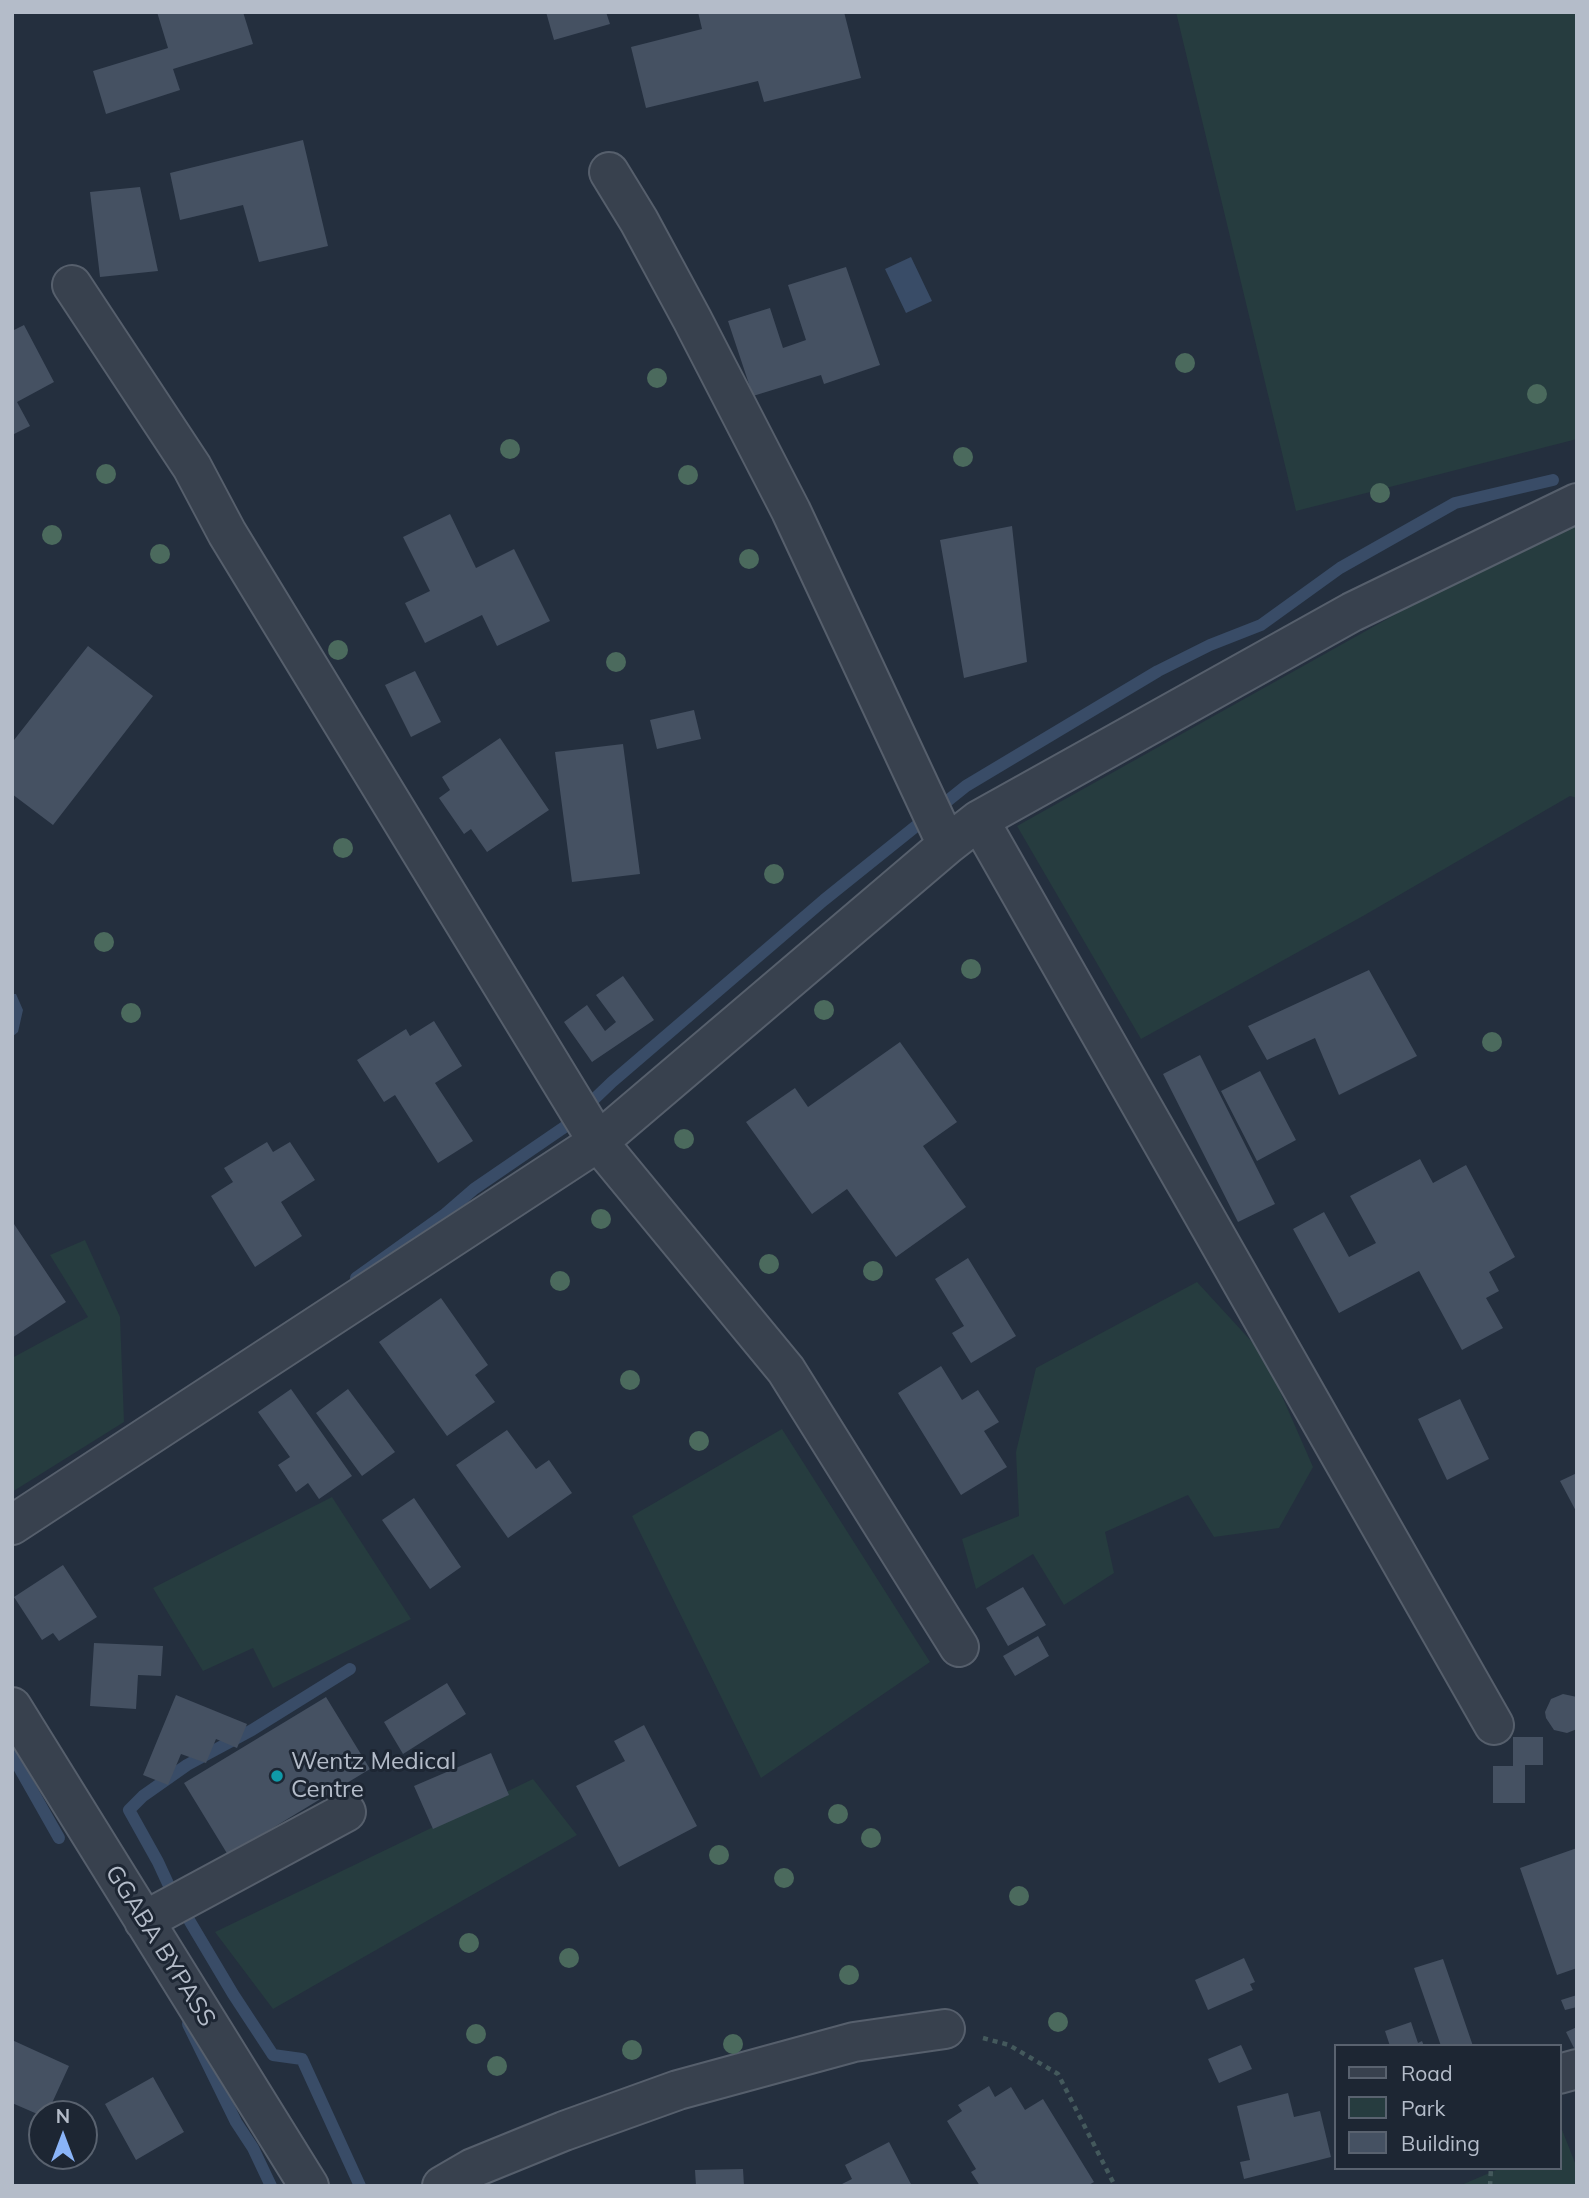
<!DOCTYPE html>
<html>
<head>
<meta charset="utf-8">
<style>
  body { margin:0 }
  #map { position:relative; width:1589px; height:2198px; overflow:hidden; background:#242f3e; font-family:Mulish,sans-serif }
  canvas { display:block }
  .frame { position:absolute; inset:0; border:14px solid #b4bcc9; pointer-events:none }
  .legend { position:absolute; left:1334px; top:2044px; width:228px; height:126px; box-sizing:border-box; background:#1d2633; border:2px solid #59626f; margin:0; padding:9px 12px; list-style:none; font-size:21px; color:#b4bcc9 }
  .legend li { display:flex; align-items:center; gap:14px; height:35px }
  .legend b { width:35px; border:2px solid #59626f }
  .north { position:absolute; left:28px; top:2100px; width:70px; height:70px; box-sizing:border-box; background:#1d2633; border:2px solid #59626f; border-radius:50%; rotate:0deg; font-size:19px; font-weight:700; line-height:28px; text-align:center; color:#b4bcc9 }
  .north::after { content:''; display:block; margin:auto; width:24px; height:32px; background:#8ab4f8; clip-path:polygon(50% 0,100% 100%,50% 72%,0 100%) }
</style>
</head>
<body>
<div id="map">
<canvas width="1589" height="2198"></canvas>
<div class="frame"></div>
<ul class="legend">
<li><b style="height:9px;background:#38414e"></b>Road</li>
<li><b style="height:19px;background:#263c3f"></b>Park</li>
<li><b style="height:19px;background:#455162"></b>Building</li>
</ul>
<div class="north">N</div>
</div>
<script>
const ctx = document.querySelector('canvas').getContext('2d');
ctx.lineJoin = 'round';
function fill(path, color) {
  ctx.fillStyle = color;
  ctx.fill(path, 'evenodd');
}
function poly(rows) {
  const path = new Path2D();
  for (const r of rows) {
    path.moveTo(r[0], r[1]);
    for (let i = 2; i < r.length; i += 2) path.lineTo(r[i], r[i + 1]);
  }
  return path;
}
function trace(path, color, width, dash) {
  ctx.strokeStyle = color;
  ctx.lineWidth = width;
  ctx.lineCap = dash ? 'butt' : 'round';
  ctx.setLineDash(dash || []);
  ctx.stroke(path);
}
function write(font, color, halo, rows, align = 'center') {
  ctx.font = font + ' Mulish,sans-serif';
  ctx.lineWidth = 6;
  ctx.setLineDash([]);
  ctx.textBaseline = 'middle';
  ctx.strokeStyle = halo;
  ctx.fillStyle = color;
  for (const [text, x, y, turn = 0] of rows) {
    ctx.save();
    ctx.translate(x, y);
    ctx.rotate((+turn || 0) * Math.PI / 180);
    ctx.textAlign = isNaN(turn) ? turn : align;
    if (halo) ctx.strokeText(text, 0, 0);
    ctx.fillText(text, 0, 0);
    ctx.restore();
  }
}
fill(poly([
  [1176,12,1577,12,1577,439,1296,511],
  [1577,522,1577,798,1570,796,1363,916,1141,1039,1017,826,1491,561],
  [85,1240,120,1317,124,1422,12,1492,12,1358,88,1317,50,1255],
  [1197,1282,1264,1355,1313,1467,1279,1528,1214,1537,1188,1495,1105,1532,1114,1573,1064,1605,1033,1554,976,1589,962,1539,1019,1516,1016,1452,1036,1368],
  [782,1429,930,1662,761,1778,632,1516],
  [332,1497,411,1619,273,1688,253,1648,203,1671,153,1588],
  [533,1779,577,1835,273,2009,215,1932],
  [1559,2122,1577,2168,1577,2186,1459,2186,1501,2168,1559,2168]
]), '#263c3f');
fill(poly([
  [911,257,932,301,906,313,885,269],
  [12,994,16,994,23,1010,18,1032,12,1037]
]), '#394c67');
trace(poly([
  [356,1278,444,1215,474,1189,566,1126,612,1082,824,900,966,786,1158,671,1210,645,1261,625,1340,568,1455,503,1553,480],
  [350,1669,252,1730,187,1765,143,1796,129,1810,158,1862,170,1888,233,1994,273,2055,302,2059,360,2186],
  [12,1755,59,1838],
  [188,2024,236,2122,253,2148,271,2186]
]), '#394c67', 12);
fill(poly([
  [157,12,243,12,253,44,173,69,180,90,106,114,93,71,168,48],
  [546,12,606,12,610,24,554,40],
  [698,12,844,12,861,78,764,102,758,81,646,108,631,47,702,29],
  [303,140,328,246,259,262,243,205,180,220,170,173],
  [140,187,158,271,100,277,90,192],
  [846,267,880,365,824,384,821,375,753,396,728,321,770,308,783,348,806,340,788,285],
  [24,325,54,382,17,402,30,426,12,435,12,331],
  [450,514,476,568,514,549,550,621,497,646,482,615,425,643,405,603,430,591,403,537],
  [1012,526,1027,662,964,678,940,540],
  [88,646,153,696,53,825,12,794,12,739,14,740],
  [415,671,441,722,411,737,385,685],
  [694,710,701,739,657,749,650,720],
  [500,738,549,810,487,852,471,829,464,834,439,798,450,790,442,777],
  [623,744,640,874,572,882,555,752],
  [1369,970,1417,1056,1339,1095,1315,1038,1267,1060,1248,1026],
  [623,976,654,1020,592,1062,564,1022,587,1005,605,1031,616,1022,596,995],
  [434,1021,462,1066,435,1083,473,1141,438,1163,395,1095,384,1102,357,1060,406,1029,410,1036],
  [900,1042,957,1122,923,1146,966,1207,896,1257,847,1189,812,1214,746,1122,795,1088,808,1107],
  [1200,1055,1275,1204,1238,1222,1163,1074],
  [1260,1071,1296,1140,1257,1161,1221,1091],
  [267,1142,273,1152,290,1142,315,1180,281,1202,302,1236,255,1267,211,1196,233,1182,224,1168],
  [1420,1159,1433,1183,1466,1165,1515,1257,1489,1272,1499,1291,1486,1298,1503,1328,1462,1350,1419,1271,1339,1313,1293,1229,1324,1212,1349,1257,1376,1243,1350,1196],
  [12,1221,66,1302,12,1338],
  [968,1258,1016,1336,971,1363,952,1333,964,1326,935,1279],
  [441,1298,488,1365,475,1375,495,1402,447,1436,379,1342],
  [941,1366,962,1400,978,1390,999,1422,984,1431,1007,1467,961,1495,898,1393],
  [291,1389,352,1476,319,1499,308,1483,296,1492,278,1465,290,1457,258,1412],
  [348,1389,395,1452,362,1476,316,1413],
  [1460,1399,1489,1459,1447,1480,1418,1419],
  [507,1430,536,1469,549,1460,572,1493,508,1538,456,1465],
  [1577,1473,1577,1513,1560,1481],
  [414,1498,461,1567,430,1589,382,1520],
  [63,1565,97,1617,59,1641,53,1633,42,1640,14,1597],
  [1023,1587,1046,1625,1008,1646,986,1608],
  [1038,1636,1049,1656,1015,1676,1003,1656],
  [94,1643,163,1646,161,1676,138,1675,136,1709,90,1706],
  [447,1683,466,1714,403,1754,384,1722],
  [1563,1694,1577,1697,1577,1729,1567,1733,1554,1730,1546,1718,1545,1712,1551,1699],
  [176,1695,247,1724,237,1748,216,1739,206,1763,181,1754,168,1785,143,1775],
  [326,1697,370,1769,228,1855,184,1783],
  [644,1725,697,1826,619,1867,576,1786,625,1761,614,1741],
  [1513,1737,1543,1737,1543,1765,1525,1765,1525,1803,1493,1803,1493,1766,1513,1766],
  [491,1753,509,1795,433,1829,414,1786],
  [1577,1848,1577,1968,1557,1975,1520,1868],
  [1244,1958,1255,1982,1250,1984,1253,1990,1208,2010,1195,1980],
  [1443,1959,1473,2046,1441,2046,1414,1968],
  [1577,1995,1577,2007,1565,2010,1561,2000],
  [1411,2022,1418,2043,1422,2041,1424,2046,1390,2046,1385,2031],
  [1577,2027,1577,2054,1566,2032],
  [12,2040,69,2066,47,2114,42,2114,42,2116,12,2103],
  [1241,2045,1252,2069,1219,2083,1208,2059],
  [153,2077,184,2132,136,2160,105,2104],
  [989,2086,995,2097,1011,2087,1025,2110,1043,2099,1094,2182,1087,2186,980,2186,971,2172,976,2169,947,2121,962,2111,958,2105],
  [1288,2093,1294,2117,1320,2111,1331,2157,1244,2179,1240,2162,1250,2160,1237,2106],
  [889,2142,912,2186,838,2186,852,2179,845,2165],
  [743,2169,744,2186,696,2186,695,2170]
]), '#455162');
const minor = poly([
  [72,285,192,467,227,533,598,1142,947,845,791,511,692,319,639,221,609,172],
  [979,820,1352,612,1577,503],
  [947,845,979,820,1494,1725],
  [12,1525,598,1142,786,1370,959,1647],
  [12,1707,309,2186],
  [144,1921,346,1812],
  [1559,2074,1577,2069],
  [442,2186,473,2168,564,2131,678,2090,854,2042,945,2029]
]);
trace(minor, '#565f6c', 42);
trace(poly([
  [983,2038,1009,2045,1058,2074,1115,2186],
  [1490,2186,1491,2168]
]), '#44595c', 4.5, [5, 5]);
trace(minor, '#38414e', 38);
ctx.fillStyle = '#4b6a5d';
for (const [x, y] of [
  [1185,363],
  [657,378],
  [1537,394],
  [510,449],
  [963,457],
  [106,474],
  [688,475],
  [1380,493],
  [52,535],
  [160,554],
  [749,559],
  [338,650],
  [616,662],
  [343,848],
  [774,874],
  [104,942],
  [971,969],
  [824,1010],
  [131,1013],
  [1492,1042],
  [684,1139],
  [601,1219],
  [769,1264],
  [873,1271],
  [560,1281],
  [630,1380],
  [699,1441],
  [838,1814],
  [871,1838],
  [719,1855],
  [784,1878],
  [1019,1896],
  [469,1943],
  [569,1958],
  [849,1975],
  [1058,2022],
  [476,2034],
  [733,2044],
  [632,2050],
  [497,2066]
]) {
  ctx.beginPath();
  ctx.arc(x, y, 10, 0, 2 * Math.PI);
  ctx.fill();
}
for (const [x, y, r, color] of [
  [277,1776,7,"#0f9aa8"]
]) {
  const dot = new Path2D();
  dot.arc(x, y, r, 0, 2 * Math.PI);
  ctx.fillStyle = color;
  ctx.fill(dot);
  trace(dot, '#1d2633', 2.5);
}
write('24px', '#b4bcc9', '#1d2633', [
  ["Wentz Medical",291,1762],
  ["Centre",291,1790]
], 'left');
write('24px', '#b4bcc9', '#1d2633', [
  ["GGABA BYPASS",160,1946,58]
]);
</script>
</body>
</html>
